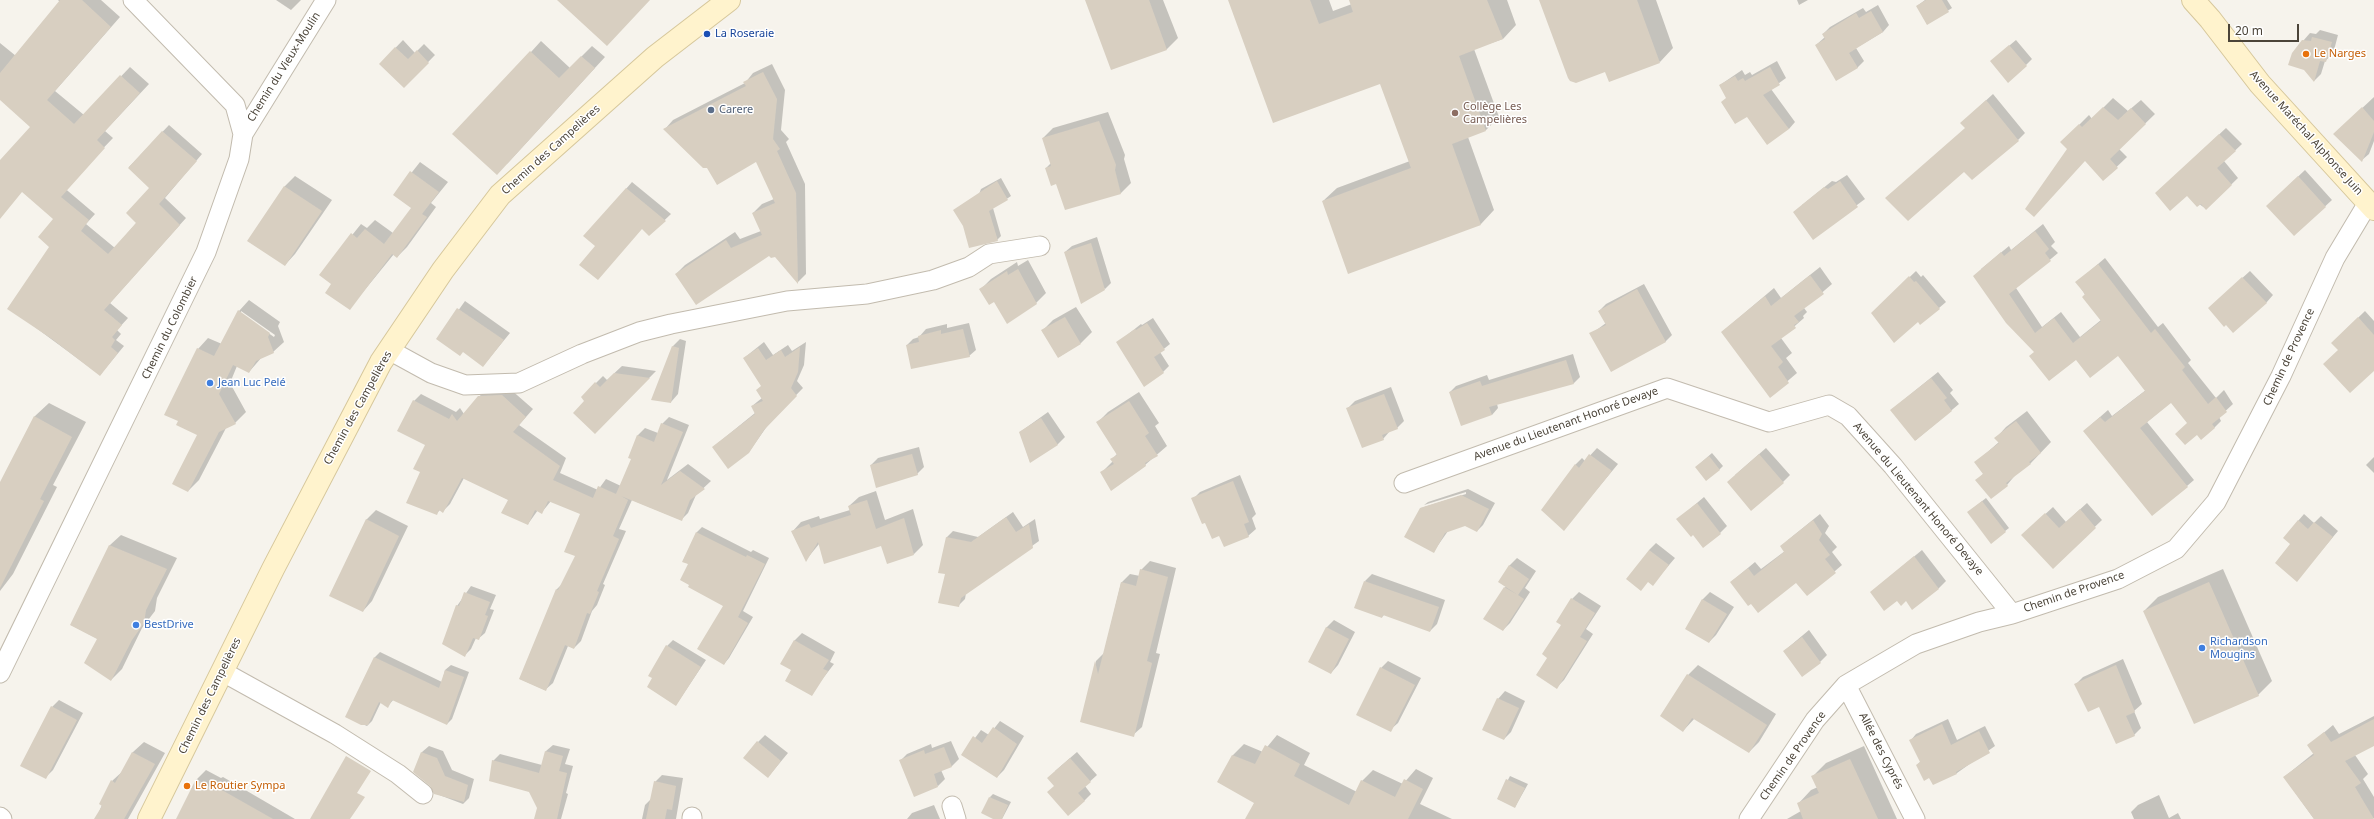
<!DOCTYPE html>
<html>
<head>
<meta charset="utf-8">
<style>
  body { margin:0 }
  #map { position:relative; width:2374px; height:819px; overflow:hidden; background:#f6f3ec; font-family:"Noto Sans",sans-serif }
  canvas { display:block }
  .scale { position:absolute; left:2228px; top:24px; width:71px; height:18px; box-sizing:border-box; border:2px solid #4b4439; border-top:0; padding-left:5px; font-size:12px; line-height:14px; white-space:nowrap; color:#4b4439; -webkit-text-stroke:3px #fff; paint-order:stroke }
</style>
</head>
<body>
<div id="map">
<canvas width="2374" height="819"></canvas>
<div class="scale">20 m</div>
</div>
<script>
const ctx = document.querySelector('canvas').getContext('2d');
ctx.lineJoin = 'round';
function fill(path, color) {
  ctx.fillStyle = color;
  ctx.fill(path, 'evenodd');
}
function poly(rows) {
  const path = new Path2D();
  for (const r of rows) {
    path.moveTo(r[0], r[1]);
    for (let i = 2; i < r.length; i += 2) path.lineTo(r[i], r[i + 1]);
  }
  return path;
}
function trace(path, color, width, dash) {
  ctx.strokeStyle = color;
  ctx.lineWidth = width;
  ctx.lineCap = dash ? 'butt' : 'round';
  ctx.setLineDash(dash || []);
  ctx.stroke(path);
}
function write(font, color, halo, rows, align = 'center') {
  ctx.font = font + ' "Noto Sans",sans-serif';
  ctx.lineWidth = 3;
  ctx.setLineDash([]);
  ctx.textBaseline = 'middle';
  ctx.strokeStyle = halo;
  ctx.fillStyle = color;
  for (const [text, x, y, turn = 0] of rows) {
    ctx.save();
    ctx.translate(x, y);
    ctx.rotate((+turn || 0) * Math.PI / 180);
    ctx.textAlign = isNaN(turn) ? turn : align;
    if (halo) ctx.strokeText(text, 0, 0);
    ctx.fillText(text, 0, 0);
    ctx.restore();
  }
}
fill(poly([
  [58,0,101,0,120,17,55,91,84,115,130,67,149,84,105,131,113,138,90,162,0,99,0,43,16,56,60,2],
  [276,0,301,0,291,10],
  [1091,0,1163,0,1178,38,1167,49,1112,69],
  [1229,0,1329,0,1333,11,1352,4,1350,0,1507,0,1516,25,1503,39,1474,49,1499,117,1486,130,1468,137,1494,210,1481,224,1349,272,1323,201,1337,188,1410,161,1381,83],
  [1540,0,1656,0,1673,48,1660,62],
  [1797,0,1808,0,1799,5],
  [1925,0,1947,0,1952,8,1927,24,1917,6],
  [1878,5,1889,25,1883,32,1856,48,1864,61,1857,68,1816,45,1825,37,1823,34,1830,27,1863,8,1866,12],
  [2320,30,2338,35,2333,54,2325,61,2321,74,2314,81,2303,41,2310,33,2316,34],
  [403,40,415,53,424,44,435,55,404,87,380,64],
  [2016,40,2032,59,2026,65,1998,55],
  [541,41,570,68,592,46,605,57,507,164,531,52],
  [1777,61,1786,78,1771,89,1795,122,1789,129,1747,116,1727,97,1720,85,1742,70,1745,75,1750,72,1752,75],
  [772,64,785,90,781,130,789,139,786,142,805,184,806,274,798,282,775,256,769,255,676,274,685,265,735,232,740,239,761,231,753,213,762,204,774,199,757,161,708,167,665,129,673,120,745,83,753,73],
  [1993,94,2025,133,2018,140,1966,128,1969,116],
  [2374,97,2374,141,2369,154,2362,160,2342,127],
  [2113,98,2128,111,2141,100,2155,114,2119,149,2127,157,2103,180,2085,160,2062,142,2089,115,2092,119],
  [1108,112,1125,155,1124,159,1131,183,1121,193,1066,209,1057,183,1046,168,1051,163,1043,138,1053,128],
  [169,125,202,154,165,198,186,218,110,303,128,318,117,330,121,334,116,340,124,346,100,375,9,308,51,246,55,219,22,191,0,197,0,161,15,146,95,214,86,224,115,248,137,222,151,188,129,167],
  [2226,128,2242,144,2224,161,2238,178,2206,209,2187,195,2163,187],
  [420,162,448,182,431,203,436,207,407,247,397,257,394,254,350,308,332,284,320,275,361,224,367,228,375,220,393,233,412,208,394,195],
  [2305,170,2332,200,2294,235,2267,206],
  [1847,175,1865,199,1813,238,1802,205,1832,181,1836,182],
  [295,176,332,200,295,254,285,265,248,241,285,186],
  [1001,178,1011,196,993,208,1001,236,997,240,964,226,955,210,979,194,981,189],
  [632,182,671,214,649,235,642,228,597,246,585,236],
  [2043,224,2055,242,2051,246,2058,253,2016,288,2042,327,2061,312,2080,337,2101,320,2077,282,2105,258,2158,327,2163,323,2191,360,2188,363,2216,398,2224,390,2233,404,2219,417,2221,421,2214,428,2188,423,2171,402,2147,422,2194,480,2187,486,2084,431,2108,410,2112,416,2146,390,2118,354,2076,358,2035,351,1981,269,2009,246,2011,250],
  [1097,237,1111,283,1105,289,1065,252,1072,246],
  [1028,260,1046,293,1036,303,1007,322,994,301,981,289,991,279,1017,262,1018,266],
  [1820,267,1832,284,1804,308,1807,312,1803,316,1804,318,1781,338,1792,353,1786,358,1797,373,1770,396,1722,332,1774,288,1781,298],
  [1916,271,1921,277,1923,275,1946,302,1939,308,1920,323,1918,321,1872,313],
  [2250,271,2273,295,2266,303,2226,323,2217,301],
  [1644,284,1672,335,1665,342,1591,334,1606,323,1599,311,1606,304],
  [249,300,280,322,278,326,284,342,273,352,262,357,249,372,237,366,230,383,246,412,235,423,226,428,199,480,188,491,198,434,198,349,208,338,222,344,239,311],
  [241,311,275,335,274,337,241,314],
  [465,301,510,333,483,366,464,351,438,339],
  [1076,307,1092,332,1081,343,1059,357,1042,331,1053,320],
  [2365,311,2374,321,2374,370,2339,350,2332,343],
  [1153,318,1170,344,1160,352,1169,366,1163,372,1117,343,1141,324,1142,325],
  [969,323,976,350,969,356,907,345,913,339,919,337,926,329,947,324,947,328],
  [680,339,686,341,678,394,671,402,673,346],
  [764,342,773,355,788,345,792,351,806,342,804,365,797,381,803,388,770,422,749,452,713,447,755,413,752,406,762,398,762,385,744,358],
  [1573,354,1580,377,1574,383,1497,404,1498,408,1492,415,1450,392,1456,386,1487,375,1489,380],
  [622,366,656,371,595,433,586,401,582,397,603,376,607,380],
  [1938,372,1953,390,1950,393,1959,404,1916,440,1891,410],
  [1391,387,1404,421,1397,428,1390,431,1383,439,1347,409,1355,401],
  [509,388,533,409,519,425,566,458,560,473,598,490,606,479,621,486,632,459,638,435,645,428,658,433,662,424,669,417,689,425,667,480,688,464,711,481,696,495,688,513,681,520,632,500,619,529,626,531,603,584,605,585,597,605,592,611,581,641,574,648,568,646,553,683,545,690,520,679,557,589,562,584,576,556,582,514,551,501,542,512,538,510,528,524,509,500,464,478,450,504,443,511,440,510,436,514,421,472,427,445,414,401,421,394,456,412,460,408,464,414,486,389],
  [1139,392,1159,423,1155,426,1167,446,1145,465,1101,473,1113,461,1112,459,1117,454,1098,422,1108,412],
  [49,403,86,422,53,485,57,487,13,574,0,591,0,484,35,416],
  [2027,411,2051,442,2030,464,2017,473,2007,485,1991,498,1977,480,1984,473,1976,462,1999,442,1996,438,2006,427],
  [1048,412,1065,437,1058,444,1030,462,1020,432],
  [919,447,924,467,917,474,871,465,878,458],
  [1597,448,1618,464,1564,529,1575,465,1582,458,1585,461],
  [1766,448,1790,475,1783,482,1735,475],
  [1712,453,1723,466,1719,470,1696,467],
  [2374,457,2374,473,2366,465],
  [1240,475,1256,514,1252,518,1256,529,1248,536,1220,535,1206,522,1193,499,1200,492],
  [1468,489,1495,503,1483,525,1477,531,1465,525,1448,531,1434,551,1421,508,1466,494,1466,492,1424,505,1428,502],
  [876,491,885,520,913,509,923,545,914,554,881,545,819,544,806,560,792,532,801,522,819,516,820,519,850,510,849,506,859,497],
  [1704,497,1727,526,1720,533,1693,533,1678,519],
  [1986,498,2009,528,1991,542,1972,509],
  [2087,503,2102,520,2053,567,2029,529,2053,507,2066,522],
  [376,510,408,526,372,601,363,611,366,520],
  [1013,512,1023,527,1035,519,1039,541,966,593,965,599,959,605,946,574,947,537,953,531,978,537],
  [1820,514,1829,526,1825,533,1837,547,1832,552,1842,565,1807,595,1797,581,1731,582,1755,562,1761,569,1785,551,1788,540],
  [2304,514,2314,523,2321,516,2338,531,2297,580,2292,544,2298,521],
  [702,527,751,552,753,550,769,558,743,611,753,617,729,658,724,664,724,606,690,585,689,564,683,561,697,532],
  [121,535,177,558,157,598,155,611,142,628,122,669,111,680,98,639,71,625,110,545],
  [1656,543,1675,558,1653,584,1649,581,1649,550],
  [1922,550,1946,581,1939,588,1913,608,1906,600,1871,592],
  [1517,558,1536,571,1525,588,1530,592,1510,623,1503,630,1485,618,1506,586,1509,566],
  [1150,561,1176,568,1156,653,1160,654,1142,727,1133,735,1082,721,1096,661,1104,653,1121,583,1130,574,1140,576,1141,570],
  [2223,569,2272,681,2258,695,2144,611,2158,597],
  [1372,574,1445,600,1437,624,1430,631,1385,614,1382,617,1365,581],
  [471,586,496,595,490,609,494,610,485,633,478,639,476,638,471,649,465,655,457,606],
  [1579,592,1601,606,1586,629,1593,634,1564,680,1557,687,1549,657,1572,599],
  [1710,592,1734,607,1716,635,1709,642,1687,628,1703,599],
  [1334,620,1355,632,1338,665,1331,673,1326,628],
  [1809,630,1827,655,1820,662,1784,651],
  [802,633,835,652,830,662,834,664,811,694,793,669,782,663,795,640],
  [673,640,706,660,676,705,667,646],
  [380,652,442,682,445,670,451,665,469,672,452,719,447,724,394,699,388,706,381,702,372,721,367,726,346,717,375,657],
  [2123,659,2142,704,2134,711,2141,728,2134,735,2076,684,2083,677],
  [1388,661,1421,678,1398,723,1390,730,1381,668],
  [1698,665,1776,714,1759,742,1749,752,1695,718,1683,731,1688,675],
  [1505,691,1525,701,1511,732,1504,739,1498,699],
  [59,700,83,713,53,770,45,778,52,707],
  [2374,716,2374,745,2355,755,2368,774,2363,779,2374,797,2374,818,2314,819,2284,777,2314,753,2309,745,2333,725,2339,734],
  [1948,719,1957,740,1985,726,1995,746,1957,773,1933,784,1930,777,1917,765,1921,761,1911,740,1916,734],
  [1000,721,1024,736,1004,770,997,777,963,754,981,730,989,735],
  [765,735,788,753,768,777,758,742],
  [1277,735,1310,753,1304,765,1357,792,1362,781,1373,770,1403,784,1416,769,1433,778,1420,804,1452,819,1246,819,1255,802,1218,782,1233,755,1244,744,1263,752],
  [951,741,959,759,952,766,941,770,945,779,938,786,900,761,907,754,931,744,932,748],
  [144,742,165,753,128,819,96,819,112,781,124,770,133,752],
  [553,745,570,749,565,764,573,766,566,793,568,794,561,819,535,819,538,807,529,791,493,761,500,754,542,765,546,751],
  [429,746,443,751,452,770,474,779,469,798,463,804,434,793,431,785,415,772,422,752],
  [1864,746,1897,819,1787,819,1801,811,1798,804,1811,790,1818,787,1812,777,1826,763],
  [1077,752,1097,775,1085,786,1091,794,1084,801,1055,786,1055,771],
  [206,770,221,778,223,777,295,819,178,819,197,779],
  [662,775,683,778,676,819,642,819,645,805,651,799,655,782],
  [1510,776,1528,784,1515,807,1498,799],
  [993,794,1011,802,1002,819,996,819,990,797],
  [2159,795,2169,818,2178,813,2181,819,2134,819,2131,812,2138,805],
  [934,805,940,819,907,819,912,813]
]), '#0003');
fill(poly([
  [60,0,82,0,111,27,47,100,74,124,120,75,140,93,97,140,105,148,61,197,89,220,81,231,108,254,136,223,126,213,149,188,128,168,162,131,197,161,159,204,180,225,104,310,122,325,112,337,115,340,111,347,118,353,100,376,52,339,7,309,49,247,38,237,53,219,22,192,0,219,0,160,30,127,0,100,0,73],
  [557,0,650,0,607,46],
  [1085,0,1149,0,1167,50,1111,70],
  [1228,0,1310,0,1319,24,1353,12,1349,0,1487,0,1503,39,1459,56,1486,131,1452,144,1481,225,1348,274,1322,201,1411,168,1380,84,1273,123],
  [1539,0,1637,0,1660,63,1609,82,1605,72,1576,83,1570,81,1568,78],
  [1926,0,1942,0,1949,12,1927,25,1916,6],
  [1871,11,1883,32,1849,53,1858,68,1836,81,1815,45,1825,39,1822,34,1856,13,1859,18],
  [2312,37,2332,42,2326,62,2320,61,2314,82,2304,70,2288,65,2292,53,2302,40,2311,41],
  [2009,45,2027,66,2008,83,1990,61],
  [395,47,408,59,417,50,429,63,404,88,379,64],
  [530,51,559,78,581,56,595,68,497,175,452,134],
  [1770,67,1780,85,1763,95,1789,129,1767,145,1747,117,1735,124,1721,102,1726,98,1719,85,1735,76,1738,81,1743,78,1745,81],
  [763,72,777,99,773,139,780,149,777,151,796,193,798,284,775,257,771,258,769,256,696,305,675,274,726,240,731,248,762,235,752,213,775,203,756,162,717,185,707,168,703,168,663,129,746,86,743,82],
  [1986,100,2019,141,1972,180,1964,172,1908,221,1885,198,1965,128,1960,123],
  [2103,107,2118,120,2131,108,2146,124,2110,159,2118,168,2103,181,2085,161,2034,217,2025,209,2067,149,2060,142,2079,124,2082,127],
  [2362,107,2374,121,2374,132,2362,162,2333,134],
  [1099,121,1116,165,1115,170,1121,194,1065,210,1056,184,1051,186,1045,168,1051,166,1042,138],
  [2219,134,2236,151,2217,168,2232,185,2206,210,2201,204,2197,207,2187,196,2170,211,2155,193],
  [410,171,439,192,422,214,427,217,397,258,392,254,350,310,325,293,331,284,319,275,351,233,357,238,365,229,384,244,411,208,393,195],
  [2298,176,2326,207,2294,236,2266,206],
  [997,181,1008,200,989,211,998,241,969,248,963,226,953,210],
  [1840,181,1858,207,1813,240,1793,212,1824,187,1828,189],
  [284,186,322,211,285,266,247,241],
  [626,188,666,221,649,236,642,229,598,280,579,265,595,246,583,236],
  [2035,231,2049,249,2045,253,2051,261,2009,294,2035,333,2054,318,2073,343,2101,321,2082,297,2085,294,2075,282,2098,264,2151,333,2155,329,2185,367,2182,370,2208,404,2216,397,2227,412,2212,424,2215,428,2201,440,2197,435,2185,445,2175,434,2187,423,2171,403,2140,428,2188,487,2152,516,2083,431,2100,417,2105,422,2145,391,2118,356,2090,378,2076,360,2049,381,2029,356,2034,352,2006,323,1973,276,2001,252,2004,256],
  [1091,243,1105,290,1081,304,1064,252],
  [1018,269,1037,304,1007,324,994,302,989,305,979,289,1007,271,1008,275],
  [1810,275,1824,294,1794,316,1799,322,1794,325,1796,328,1771,346,1783,362,1778,367,1789,383,1770,398,1721,332,1765,296,1771,306],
  [1909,276,1914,282,1916,281,1940,309,1920,325,1918,322,1894,343,1871,313],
  [2242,277,2267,303,2233,333,2226,325,2224,327,2208,308],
  [1637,289,1666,342,1611,372,1589,333,1606,325,1598,311],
  [457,308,504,340,483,367,463,352,460,356,436,339],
  [238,310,270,333,268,337,274,353,256,361,249,373,233,365,219,394,236,424,219,432,188,492,172,484,197,435,176,425,178,421,164,415,197,348,214,356],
  [1065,317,1081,344,1058,358,1041,330],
  [2358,317,2374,335,2374,371,2350,393,2323,364,2338,350,2331,343],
  [1147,323,1165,350,1154,357,1164,373,1144,387,1116,342,1135,329,1136,330],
  [963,329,970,357,911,369,906,345,919,342,918,336,941,330,941,334],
  [672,346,679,348,671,403,651,400],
  [800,347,798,372,791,388,797,396,764,430,749,453,728,469,712,447,755,414,751,406,763,401,756,390,761,386,743,358,758,348,766,360,781,350,785,357],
  [1566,360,1574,384,1489,407,1492,415,1461,426,1449,392,1480,381,1482,386],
  [614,373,650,378,595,434,573,413,584,401,581,397,595,382,600,387],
  [1931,378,1947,398,1944,400,1952,411,1915,441,1890,410],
  [1384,394,1398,429,1382,435,1384,440,1362,448,1346,408],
  [502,395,526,417,513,432,560,466,553,480,593,498,598,486,616,494,631,459,628,458,637,435,654,442,661,423,683,432,661,485,680,471,705,489,690,500,682,521,621,496,628,500,613,536,619,539,597,591,599,592,590,614,587,613,574,649,565,645,546,691,519,679,556,589,558,590,575,556,564,552,580,514,548,501,542,514,535,510,528,525,501,513,508,500,462,478,443,513,439,510,437,515,406,503,420,472,413,469,425,445,397,431,413,400,449,419,452,414,457,421,478,396],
  [1129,401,1149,433,1145,436,1158,456,1145,463,1146,466,1111,491,1100,472,1114,464,1110,459,1117,455,1096,422],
  [34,416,72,437,40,499,44,501,0,588,0,482],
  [1041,418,1058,445,1030,463,1019,432],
  [2016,421,2041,453,2029,462,2031,464,2006,483,2008,486,1991,499,1975,480,1983,474,1974,462,1999,443,1994,438],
  [912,454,918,475,876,488,870,465],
  [1589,454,1612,471,1564,531,1541,510,1575,464,1579,468],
  [1759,454,1784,483,1751,511,1727,482],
  [1709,456,1720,470,1706,481,1695,467],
  [1233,481,1249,522,1244,524,1249,537,1224,547,1219,536,1212,539,1205,523,1202,524,1191,498],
  [1461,495,1489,509,1477,532,1465,526,1445,533,1434,553,1404,537,1420,508],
  [867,500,876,529,904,518,914,555,887,564,881,546,824,564,818,542,806,562,791,531,809,524,811,528,851,515,848,506],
  [1982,501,2006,532,1991,544,1967,512],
  [1697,503,1721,534,1703,548,1693,535,1691,537,1676,519],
  [2080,509,2096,528,2053,569,2021,535,2045,513,2059,528],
  [1006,517,1016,532,1029,524,1033,548,961,598,959,607,938,603,945,574,938,573,946,537,971,542],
  [366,519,399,536,363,612,329,596],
  [1813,520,1822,534,1819,540,1830,555,1825,559,1836,573,1807,596,1796,583,1758,613,1751,604,1748,606,1730,582,1748,568,1754,576,1784,552,1780,546],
  [2298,520,2308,529,2314,522,2333,537,2297,582,2275,563,2290,544,2283,538],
  [696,532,746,557,747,555,765,564,738,617,748,623,724,665,697,649,723,606,688,587,689,585,680,580,688,564,682,562],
  [109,545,167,569,146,610,144,623,132,640,111,681,84,663,97,639,70,625],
  [1649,550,1669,565,1653,586,1648,582,1641,591,1626,579],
  [1914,556,1939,589,1912,610,1906,601,1901,606,1897,601,1884,611,1870,592],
  [1509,565,1529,579,1518,595,1524,599,1503,631,1483,619,1504,587,1518,595,1498,582],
  [1140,569,1168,577,1147,661,1152,663,1134,737,1080,722,1095,661,1098,674,1121,582,1136,586],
  [1364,581,1439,607,1430,632,1383,615,1382,618,1354,608],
  [2209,582,2259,696,2194,724,2143,611],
  [464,592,490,602,485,615,488,616,479,640,473,638,465,657,442,644,456,605,459,606],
  [1571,598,1595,613,1580,637,1587,641,1557,689,1536,675,1547,658,1542,654,1561,625,1556,622],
  [1702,599,1727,614,1709,643,1685,629],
  [1326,627,1349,639,1331,674,1308,662],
  [1802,637,1821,663,1802,677,1783,651],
  [794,640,829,660,823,669,828,671,812,696,785,681,791,670,780,664],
  [666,645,701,667,676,706,647,687,652,678,648,676],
  [374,657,439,688,445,670,464,677,447,725,392,700,388,708,379,702,368,725,361,725,345,717],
  [2116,665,2135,712,2126,716,2135,736,2116,744,2099,707,2088,712,2074,684],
  [1380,667,1415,685,1391,732,1356,715],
  [1687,674,1767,725,1749,753,1692,718,1683,732,1660,716],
  [1497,698,1519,708,1504,740,1482,730],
  [51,706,77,720,46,779,20,766],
  [2374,719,2374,746,2345,761,2361,783,2355,787,2374,819,2314,819,2283,777,2314,755,2307,745,2324,732,2331,742],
  [1942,724,1951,745,1979,731,1990,753,1956,772,1957,774,1933,785,1929,778,1924,781,1916,765,1920,762,1909,740],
  [993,727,1017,744,997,778,961,755,973,736,982,743],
  [757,741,781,761,768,778,743,758],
  [1265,745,1300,764,1294,776,1349,805,1361,780,1395,797,1404,779,1423,789,1408,819,1245,819,1254,803,1217,782,1232,755,1255,764],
  [944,747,952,767,934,774,938,787,914,797,899,760,924,750,925,754],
  [545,751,563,756,559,771,567,773,557,819,534,819,537,808,529,792,489,781,492,760,539,773],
  [132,752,155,764,124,819,94,819,102,806,99,804,111,780,115,783],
  [421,752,437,758,445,776,468,785,464,802,434,794,430,786,413,772],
  [346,756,371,771,357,793,365,797,350,819,310,819],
  [1070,758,1091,782,1078,793,1085,801,1068,816,1047,792,1054,786,1047,778],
  [1850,759,1878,819,1803,819,1797,803,1819,793,1811,776],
  [196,779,212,788,213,785,273,819,176,819],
  [1506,779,1525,788,1515,808,1497,799],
  [654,781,676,786,672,810,667,809,665,819,646,819],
  [989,797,1008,805,1002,819,993,819,981,813]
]), '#d8cfc1');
const minor = poly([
  [243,134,326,0],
  [389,350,431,373,465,385,519,383,582,354,639,332,671,324,787,301,867,294,933,280,969,267,989,254,1040,246],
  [1404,483,1667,388,1769,422,1829,405,1848,416,1893,466,2012,614],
  [223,672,335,734,398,774,423,794],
  [0,673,206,252,239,159,243,134,235,105,133,0],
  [1846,685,1915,819],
  [952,806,956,819],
  [0,817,2,819],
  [692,819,692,817],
  [1749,819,1815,720,1846,685,1916,644,1979,622,2012,614,2118,579,2176,549,2216,502,2281,376,2335,258,2368,203]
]);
const secondary = poly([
  [2193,0,2210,19,2260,84,2374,209],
  [149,819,273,569,381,362,443,270,500,195,655,57,729,0]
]);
trace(minor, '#c2bbae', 21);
trace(secondary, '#d6c79b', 24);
trace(minor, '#fff', 19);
trace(secondary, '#fff3cd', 22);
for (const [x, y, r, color] of [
  [707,34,4,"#1a4fb4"],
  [2306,54,4,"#e8710a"],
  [711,110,4,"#5c6f8a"],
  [1455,113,4,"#8d6e63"],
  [210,383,4,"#3f7fe0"],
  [136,625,4,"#3f7fe0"],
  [2202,648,4,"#3f7fe0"],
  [187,786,4,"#e8710a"]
]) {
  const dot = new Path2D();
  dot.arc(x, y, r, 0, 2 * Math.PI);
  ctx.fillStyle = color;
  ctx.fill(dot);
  trace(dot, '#fff', 1.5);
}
write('11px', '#164399', '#fff', [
  ["La Roseraie",715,34]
], 'left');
write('11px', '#c56008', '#fff', [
  ["Le Narges",2314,54],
  ["Le Routier Sympa",195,786]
], 'left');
write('11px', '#4b4439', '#fff', [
  ["Chemin du Vieux-Moulin",284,67,-58],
  ["Avenue Maréchal Alphonse Juin",2306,133,48],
  ["Chemin des Campelières",551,150,-42],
  ["Chemin du Colombier",170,328,-64],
  ["Chemin de Provence",2289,357,-65],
  ["Chemin des Campelières",358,408,-61],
  ["Avenue du Lieutenant Honoré Devaye",1566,424,-20],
  ["Avenue du Lieutenant Honoré Devaye",1918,499,50],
  ["Chemin de Provence",2074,592,-19],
  ["Chemin des Campelières",210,696,-64],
  ["Allée des Cyprés",1881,751,63],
  ["Chemin de Provence",1793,756,-55]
]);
write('11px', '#785e54', '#fff', [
  ["Collège Les",1463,107],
  ["Campelières",1463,120]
], 'left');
write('11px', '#4e5e75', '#fff', [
  ["Carere",719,110]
], 'left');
write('11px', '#366cbe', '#fff', [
  ["Jean Luc Pelé",218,383],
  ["BestDrive",144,625],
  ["Richardson",2210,642],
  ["Mougins",2210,655]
], 'left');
</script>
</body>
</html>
